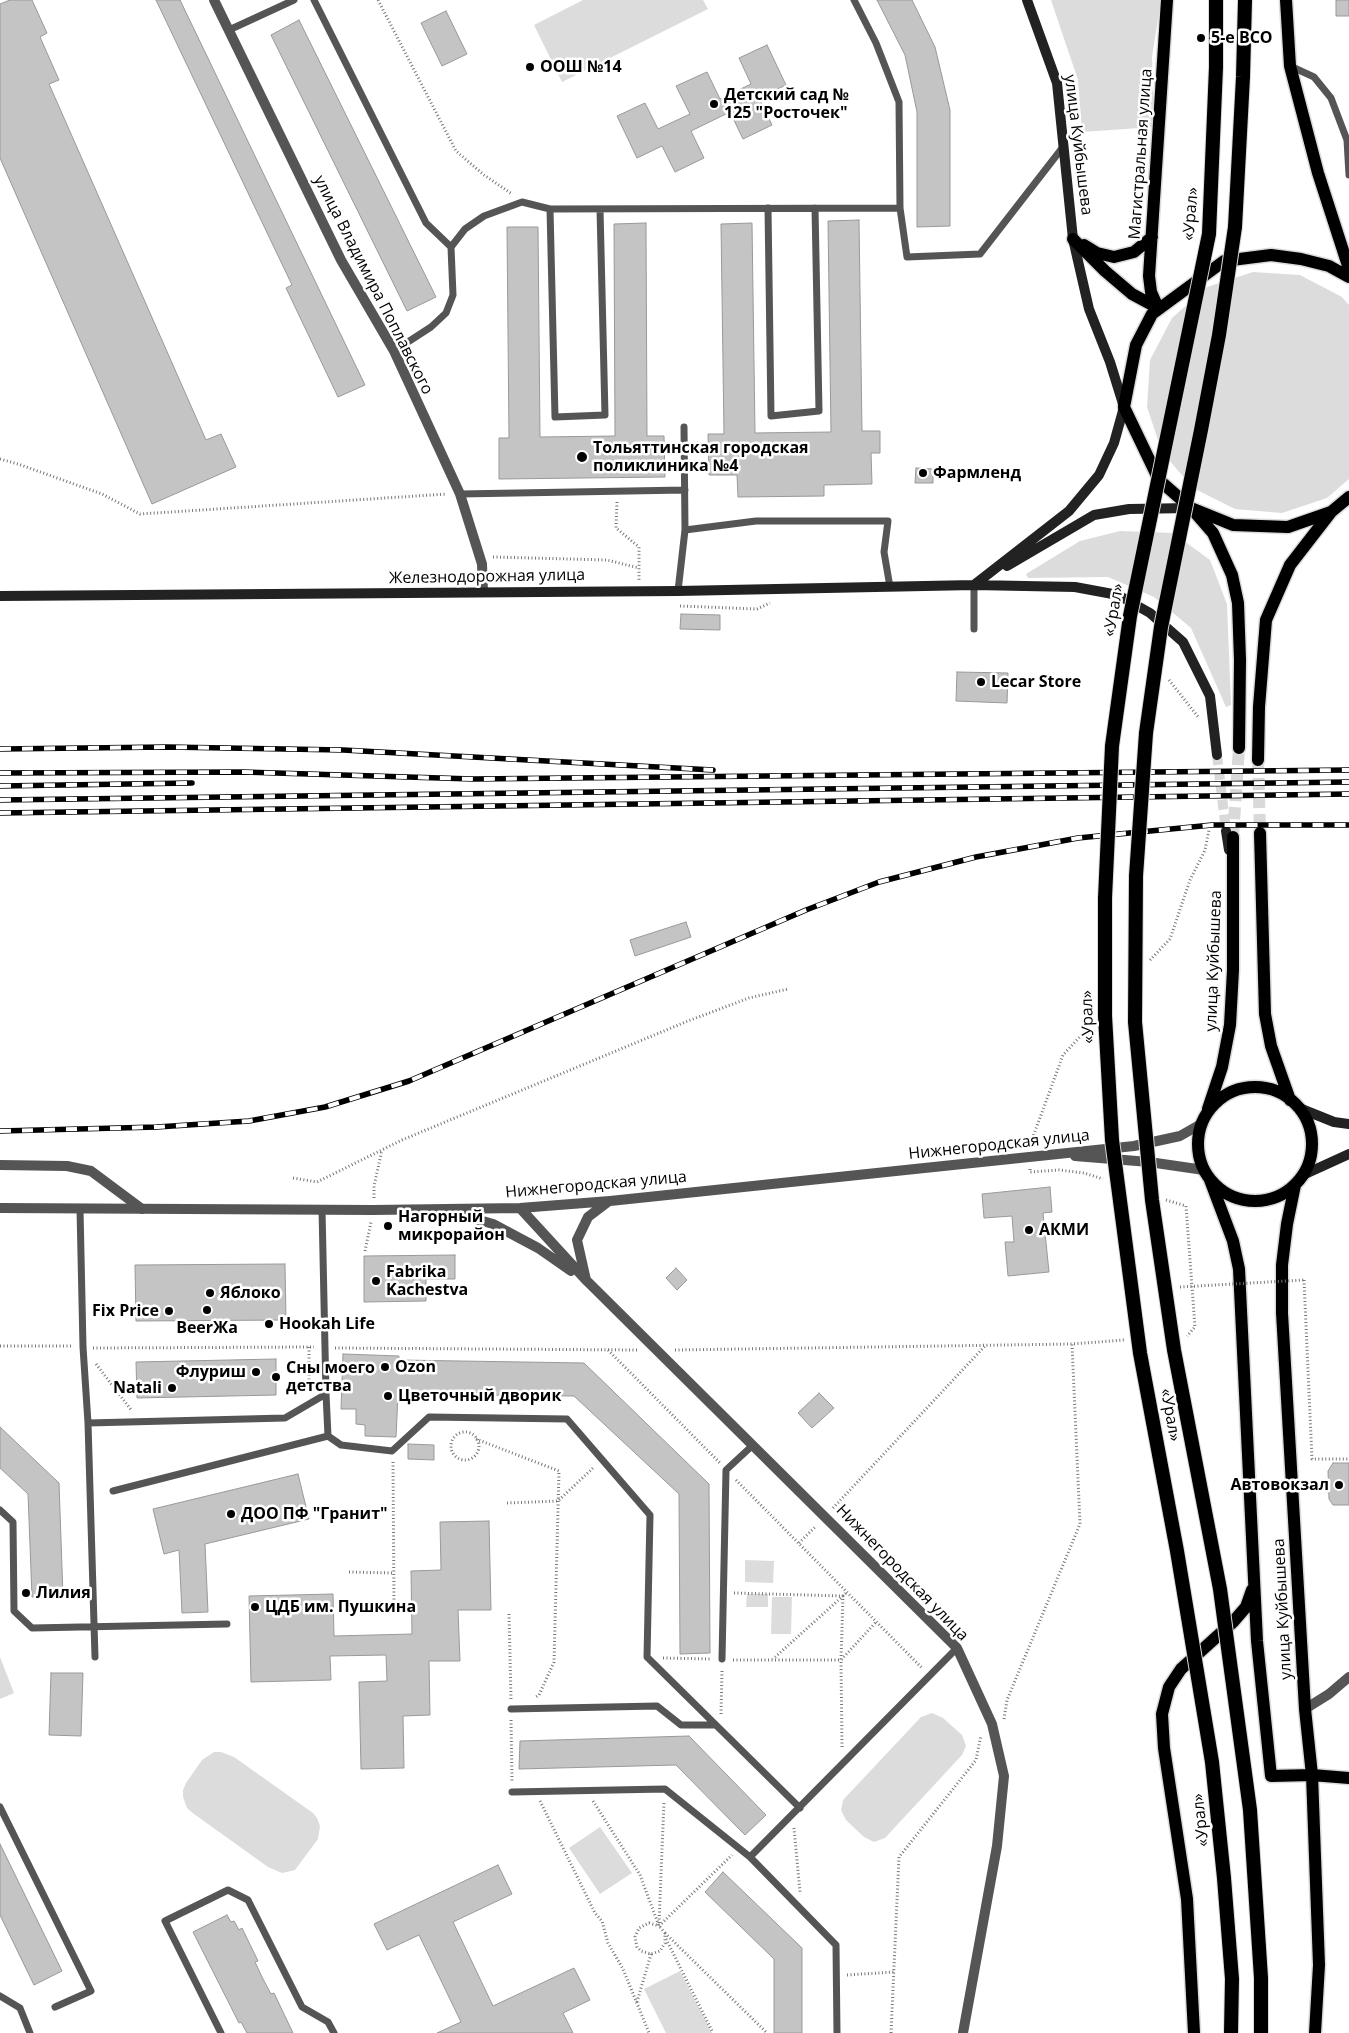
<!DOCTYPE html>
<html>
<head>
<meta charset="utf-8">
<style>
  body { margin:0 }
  canvas { display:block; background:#fff }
</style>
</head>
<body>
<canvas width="1349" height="2033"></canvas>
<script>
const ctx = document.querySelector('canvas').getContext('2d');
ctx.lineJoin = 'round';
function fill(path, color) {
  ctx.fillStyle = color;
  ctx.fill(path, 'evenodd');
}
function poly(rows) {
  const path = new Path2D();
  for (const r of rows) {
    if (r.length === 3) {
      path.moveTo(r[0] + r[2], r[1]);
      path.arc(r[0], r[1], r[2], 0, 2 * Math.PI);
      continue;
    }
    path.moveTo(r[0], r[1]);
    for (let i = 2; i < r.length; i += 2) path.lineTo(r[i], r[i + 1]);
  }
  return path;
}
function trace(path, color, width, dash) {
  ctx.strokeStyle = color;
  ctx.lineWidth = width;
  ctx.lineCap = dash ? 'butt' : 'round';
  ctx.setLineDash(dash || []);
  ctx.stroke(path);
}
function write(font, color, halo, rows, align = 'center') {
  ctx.font = font + ' "Open Sans",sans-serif';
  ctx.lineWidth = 5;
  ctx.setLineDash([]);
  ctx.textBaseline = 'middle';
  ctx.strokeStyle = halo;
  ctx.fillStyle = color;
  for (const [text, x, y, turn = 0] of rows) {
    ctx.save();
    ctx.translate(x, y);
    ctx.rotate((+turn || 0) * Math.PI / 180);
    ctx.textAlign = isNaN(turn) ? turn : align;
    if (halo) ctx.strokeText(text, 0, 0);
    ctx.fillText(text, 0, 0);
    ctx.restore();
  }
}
fill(poly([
  [583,0,703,0,708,9,562,82,534,25],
  [1051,0,1161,0,1152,57,1154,127,1082,132,1078,80],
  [1253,272,1300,275,1342,297,1349,305,1349,479,1327,498,1282,513,1235,509,1193,488,1162,452,1147,407,1150,360,1172,318,1207,287],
  [1120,531,1173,533,1210,560,1227,604,1231,705,1226,707,1191,628,1154,597,1108,577,1028,578,1026,574,1080,541],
  [745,1560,774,1561,773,1583,745,1582],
  [747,1594,768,1594,768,1607,746,1607],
  [772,1597,792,1597,791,1634,771,1634],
  [0,1657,14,1693,0,1699],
  [932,1713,943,1718,962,1735,966,1746,962,1755,885,1838,874,1842,864,1837,846,1820,841,1810,843,1800,921,1717],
  [214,1752,221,1752,234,1757,313,1813,317,1818,320,1826,318,1839,295,1870,282,1873,268,1867,194,1814,187,1808,183,1797,183,1790,186,1783,202,1760],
  [600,1827,632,1873,600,1894,569,1848],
  [680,1971,712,2033,666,2033,644,1989]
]), '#dcdcdc');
const building = poly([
  [10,0,32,0,47,33,40,37,59,80,49,84,206,440,221,434,236,467,152,504,0,158,0,4,10,0],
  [156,0,180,0,365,385,338,397,286,288,292,285,156,0],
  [877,0,912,0,935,47,950,110,950,226,917,227,917,112,905,55,877,0],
  [1336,0,1349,0,1349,16,1336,16,1336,0],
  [446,11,467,54,442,66,421,23,446,11],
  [299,20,436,297,407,311,271,35,299,20],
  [767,45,786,85,759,98,772,125,743,139,730,112,691,131,704,158,675,172,662,146,637,158,617,116,645,103,658,129,690,114,676,86,707,72,720,99,751,84,739,58,767,45],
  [859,220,862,431,880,431,880,453,871,453,872,484,824,485,824,496,738,497,737,475,709,475,708,434,724,434,721,224,752,223,755,433,831,432,828,221,859,220],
  [646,223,647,436,664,436,665,477,499,479,499,438,509,438,507,227,538,227,540,437,615,436,614,224,646,223],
  [916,468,933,469,933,483,915,483,916,468],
  [681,614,720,615,720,630,680,629,681,614],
  [957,672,1008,673,1007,703,956,701,957,672],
  [686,922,691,937,635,956,630,940,686,922],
  [1050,1187,1052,1212,1043,1213,1049,1272,1008,1276,1005,1242,1014,1242,1012,1216,984,1218,982,1194,1050,1187],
  [455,1255,455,1279,426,1279,426,1301,364,1302,364,1256,455,1255],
  [285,1264,286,1320,136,1321,135,1265,285,1264],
  [676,1268,687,1280,677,1290,666,1278,676,1268],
  [343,1354,399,1356,399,1360,584,1363,709,1484,710,1653,680,1654,679,1494,574,1396,398,1394,396,1437,365,1436,365,1425,356,1424,356,1409,341,1409,343,1354],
  [276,1359,276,1395,137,1398,136,1362,276,1359],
  [819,1393,834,1408,812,1428,798,1413,819,1393],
  [0,1427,59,1483,63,1596,32,1597,28,1494,0,1468,0,1427],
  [408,1444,434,1445,434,1460,408,1459,408,1444],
  [1333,1463,1349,1463,1349,1505,1333,1505,1329,1499,1328,1471,1333,1463],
  [298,1474,309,1519,205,1544,208,1612,182,1613,179,1550,164,1554,153,1509,298,1474],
  [489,1521,491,1610,458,1610,460,1661,429,1661,430,1715,403,1716,404,1768,361,1769,359,1682,387,1681,386,1655,330,1656,331,1680,251,1682,249,1596,333,1594,334,1636,412,1634,411,1571,441,1570,440,1522,489,1521],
  [51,1673,83,1673,81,1736,49,1735,51,1673],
  [689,1736,766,1815,745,1835,676,1765,519,1769,520,1741,689,1736],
  [0,1844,62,1971,34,1985,0,1915,0,1844],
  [498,1865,512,1894,453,1922,493,2006,574,1968,590,2000,563,2013,573,2033,437,2033,461,2022,419,1935,387,1950,374,1924,498,1865],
  [723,1872,802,1948,802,2033,774,2033,774,1959,705,1892,723,1872],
  [227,1915,231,1922,234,1921,239,1930,242,1928,258,1961,255,1962,262,1977,271,1994,274,1993,293,2033,247,2033,241,2022,239,2023,193,1932,227,1915]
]);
fill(building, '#c4c4c4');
trace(building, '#999', 1);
trace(poly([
  [1217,755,1226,831]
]), '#d9d9d9', 10, [10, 5]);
trace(poly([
  [1258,760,1260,833],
  [1233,837,1239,748]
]), '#d9d9d9', 12, [12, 6]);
const primary = poly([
  [1286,0,1290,66,1318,173,1349,269],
  [1073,239,1105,271,1132,294,1158,308],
  [1084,245,1097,253,1114,257,1134,252,1152,237],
  [1349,277,1329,266,1301,259,1271,255,1224,261,1152,314,1136,345,1124,407,1159,480,1191,508,1233,525,1288,527,1331,512,1349,497],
  [1158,308,1151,292,1149,276,1167,0],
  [1193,510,1213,533,1232,575,1238,603,1240,660,1239,748],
  [1258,760,1259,707,1266,620,1290,565,1331,512],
  [1260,833,1265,1014,1271,1046,1290,1100],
  [1255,1144,57],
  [1208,1109,1222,1067,1230,1025,1233,970,1233,837],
  [1210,1180,1233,1241,1239,1269,1257,1641,1271,1776,1312,1775,1349,1778],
  [1295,1185,1287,1224,1282,1265,1282,1313,1305,1709,1312,1775,1319,1965,1315,2033],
  [1194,2033,1187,1899,1164,1748,1162,1714,1169,1687,1181,1669,1233,1622,1246,1607,1252,1590]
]);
const trunk = poly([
  [1235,227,1243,77,1245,0],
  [1209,234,1216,67,1216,0]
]);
trace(primary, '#dbdbdb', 15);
trace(trunk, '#dbdbdb', 16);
trace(poly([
  [378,0,456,151,484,175,512,194],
  [0,459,18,464,102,494,140,514,447,494],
  [617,502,616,528,639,547,639,580],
  [493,557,607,560,639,568],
  [680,606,757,609,770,603],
  [1169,680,1199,718],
  [1150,960,1170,939,1190,880,1205,850,1209,830],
  [1030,1145,1063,1055,1090,1026],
  [1030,1169,1030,1172,1059,1170,1084,1173,1103,1179],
  [293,1178,317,1182,402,1140,688,1021,749,998,788,989],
  [374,1198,374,1186,382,1150],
  [1166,1200,1186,1206,1195,1327,1187,1336],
  [365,1251,371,1222],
  [1304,1280,1312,1459,1349,1459],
  [0,1346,72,1346],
  [309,1347,309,1392],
  [93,1348,314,1347],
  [335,1348,639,1350],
  [608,1350,720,1463],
  [675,1350,1072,1344,1124,1340],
  [96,1364,132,1411],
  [465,1446,14],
  [476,1439,559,1471,554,1662,539,1695,536,1697],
  [393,1462,394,1606],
  [736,1480,922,1668],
  [507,1503,558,1501,594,1467],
  [833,1508,985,1346],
  [799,1543,816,1526],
  [349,1572,394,1573],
  [734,1593,843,1596,773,1659],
  [509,1614,511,1699],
  [663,1658,712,1659],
  [733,1660,841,1660,876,1622],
  [721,1714,722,1670],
  [1004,1719,1007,1700,1080,1524,1072,1344],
  [511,1720,512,1781],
  [842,1747,841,1660,843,1596,847,1592],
  [540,1801,595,1913,602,1921,608,1943,623,1969,649,2033],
  [593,1801,640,1875,659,1926,665,1933,665,1943,660,1951,651,1954,641,1951,637,1947,635,1937,639,1928,649,1923,659,1926],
  [794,1828,800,1892],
  [659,1923,664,1802],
  [659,1926,732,1855],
  [665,1933,766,2032],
  [666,1939,713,2033],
  [847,1975,894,1972],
  [637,2002,651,1954],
  [891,2033,899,1857,976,1760,981,1735]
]), '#777', 3, [1, 2.5]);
trace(poly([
  [314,0,426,223,451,247],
  [229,30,294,0],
  [1290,66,1314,77,1331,98,1347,140,1349,175],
  [768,208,771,416,819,411,815,208],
  [900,208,907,257,980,254,1063,147],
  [600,209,605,415,555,417,550,209,900,208,899,102,876,43,854,0],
  [394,351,431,327,446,313,453,295,451,247,465,229,484,216,522,202,550,209],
  [684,427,685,530],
  [460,494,685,490],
  [678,591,685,530,756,521,888,521,884,552,890,587],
  [974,629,974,585],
  [80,1209,83,1347,88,1423,285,1418,326,1394],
  [322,1209,326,1394,328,1436,341,1445,392,1451,429,1417,567,1419,650,1515,647,1657,800,1808],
  [88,1423,95,1657],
  [113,1491,328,1436],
  [0,1510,13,1522,14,1611,32,1628,227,1624],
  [722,1659,726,1470,753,1445],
  [511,1709,657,1706,681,1725,715,1725],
  [512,1792,665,1789,750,1857],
  [0,1807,91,1991,55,2007],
  [0,1996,20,2008,30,2033],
  [221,2033,165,1921,228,1890,248,1900,302,2007,328,2022,334,2033],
  [837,2033,836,1945,750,1857,957,1648]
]), '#555', 7);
trace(poly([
  [214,0,341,260,394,351,460,494,482,564,483,592],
  [0,1165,67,1166,91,1171,142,1209],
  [1305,1709,1329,1694,1349,1677]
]), '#555', 10);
trace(poly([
  [1075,1156,1149,1162,1204,1170],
  [0,1208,373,1210,520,1208,610,1201,1134,1146,1180,1136,1201,1124],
  [520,1208,587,1281,957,1648,992,1724,1004,1776,997,1846,963,2033],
  [455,1213,493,1224,538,1248,571,1271],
  [586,1280,577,1240,588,1217,609,1201]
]), '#555', 10);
trace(poly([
  [1007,566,1094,515,1129,509,1191,508],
  [974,585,1069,511,1099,475,1114,443,1124,407,1110,362,1089,309,1073,239,1057,83,1027,0],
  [0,596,678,591,974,585,1075,587,1118,595,1150,613,1183,642,1210,696,1217,755],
  [1226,831,1229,850],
  [1299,1108,1334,1122,1349,1124],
  [1303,1175,1349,1154]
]), '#222', 10);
trace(primary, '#000', 12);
trace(trunk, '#000', 14);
const rail = poly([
  [0,749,167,747,343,750,713,770],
  [0,773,243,772,473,779,1349,770],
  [0,786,192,783],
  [0,800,1349,782],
  [0,813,1349,794],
  [0,1131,157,1127,249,1121,325,1107,409,1081,806,910,879,882,976,857,1078,838,1212,825,1349,825]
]);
trace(rail, '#000', 5.5);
trace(rail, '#fff', 4, [11]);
const trunkBridge = poly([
  [1235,227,1219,335,1201,430,1161,627,1146,733,1136,876,1135,1022,1152,1200,1174,1350,1220,1589,1250,1810,1261,1978,1261,2033],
  [1209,234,1130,616,1112,746,1105,898,1105,1016,1112,1140,1140,1353,1177,1551,1212,1762,1224,1878,1232,1979,1231,2033]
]);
trace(trunkBridge, '#dbdbdb', 16, []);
trace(poly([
  [1180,1287,1304,1280]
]), '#777', 3, [1, 2.5]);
trace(trunkBridge, '#000', 14);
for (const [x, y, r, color] of [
  [1201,38,5,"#000"],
  [530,67,5,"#000"],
  [714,104,5,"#000"],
  [582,457,6,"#000"],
  [923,473,5,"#000"],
  [981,682,5,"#000"],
  [388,1226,5,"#000"],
  [1029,1230,5,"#000"],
  [376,1281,5,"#000"],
  [210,1293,5,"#000"],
  [207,1310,5,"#000"],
  [169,1311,5,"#000"],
  [269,1324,5,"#000"],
  [385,1367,5,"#000"],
  [256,1372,5,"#000"],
  [276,1377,5,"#000"],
  [172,1388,5,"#000"],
  [388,1396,5,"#000"],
  [1339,1485,5,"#000"],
  [231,1514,5,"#000"],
  [26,1593,5,"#000"],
  [255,1607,5,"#000"]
]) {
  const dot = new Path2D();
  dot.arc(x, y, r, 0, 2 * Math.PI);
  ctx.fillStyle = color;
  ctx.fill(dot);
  trace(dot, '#fff', 2);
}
write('bold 16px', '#000', '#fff', [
  ["5-е ВСО",1211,38],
  ["ООШ №14",540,67],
  ["Детский сад №",724,95],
  ["125 \"Росточек\"",724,113],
  ["Тольяттинская городская",593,448],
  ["поликлиника №4",593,466],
  ["Фармленд",933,473],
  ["Lecar Store",991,682],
  ["Нагорный",398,1217],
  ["микрорайон",398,1235],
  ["АКМИ",1039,1230],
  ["Fabrika",386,1272],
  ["Kachestva",386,1290],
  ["Яблоко",220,1293],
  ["Fix Price",159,1311,"right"],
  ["Hookah Life",279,1324],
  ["BeerЖа",207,1328,"center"],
  ["Ozon",395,1367],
  ["Сны моего",286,1368],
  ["детства",286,1386],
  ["Флуриш",246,1372,"right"],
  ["Natali",162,1388,"right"],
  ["Цветочный дворик",398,1396],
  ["Автовокзал",1329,1485,"right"],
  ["ДОО ПФ \"Гранит\"",241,1514],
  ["Лилия",36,1593],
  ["ЦДБ им. Пушкина",265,1607]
], 'left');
write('16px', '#000', '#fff', [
  ["улица Куйбышева",1078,145,83],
  ["Магистральная улица",1141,154,-86],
  ["«Урал»",1191,214,-85],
  ["улица Владимира Поплавского",373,285,63],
  ["Железнодорожная улица",487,577,-1],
  ["«Урал»",1114,610,-80],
  ["улица Куйбышева",1214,961,-88],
  ["«Урал»",1088,1017,-92],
  ["Нижнегородская улица",999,1145,-6],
  ["Нижнегородская улица",596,1185,-5],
  ["«Урал»",1170,1415,80],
  ["Нижнегородская улица",902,1573,46],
  ["улица Куйбышева",1283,1609,-93],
  ["«Урал»",1201,1820,-96]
]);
</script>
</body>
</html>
